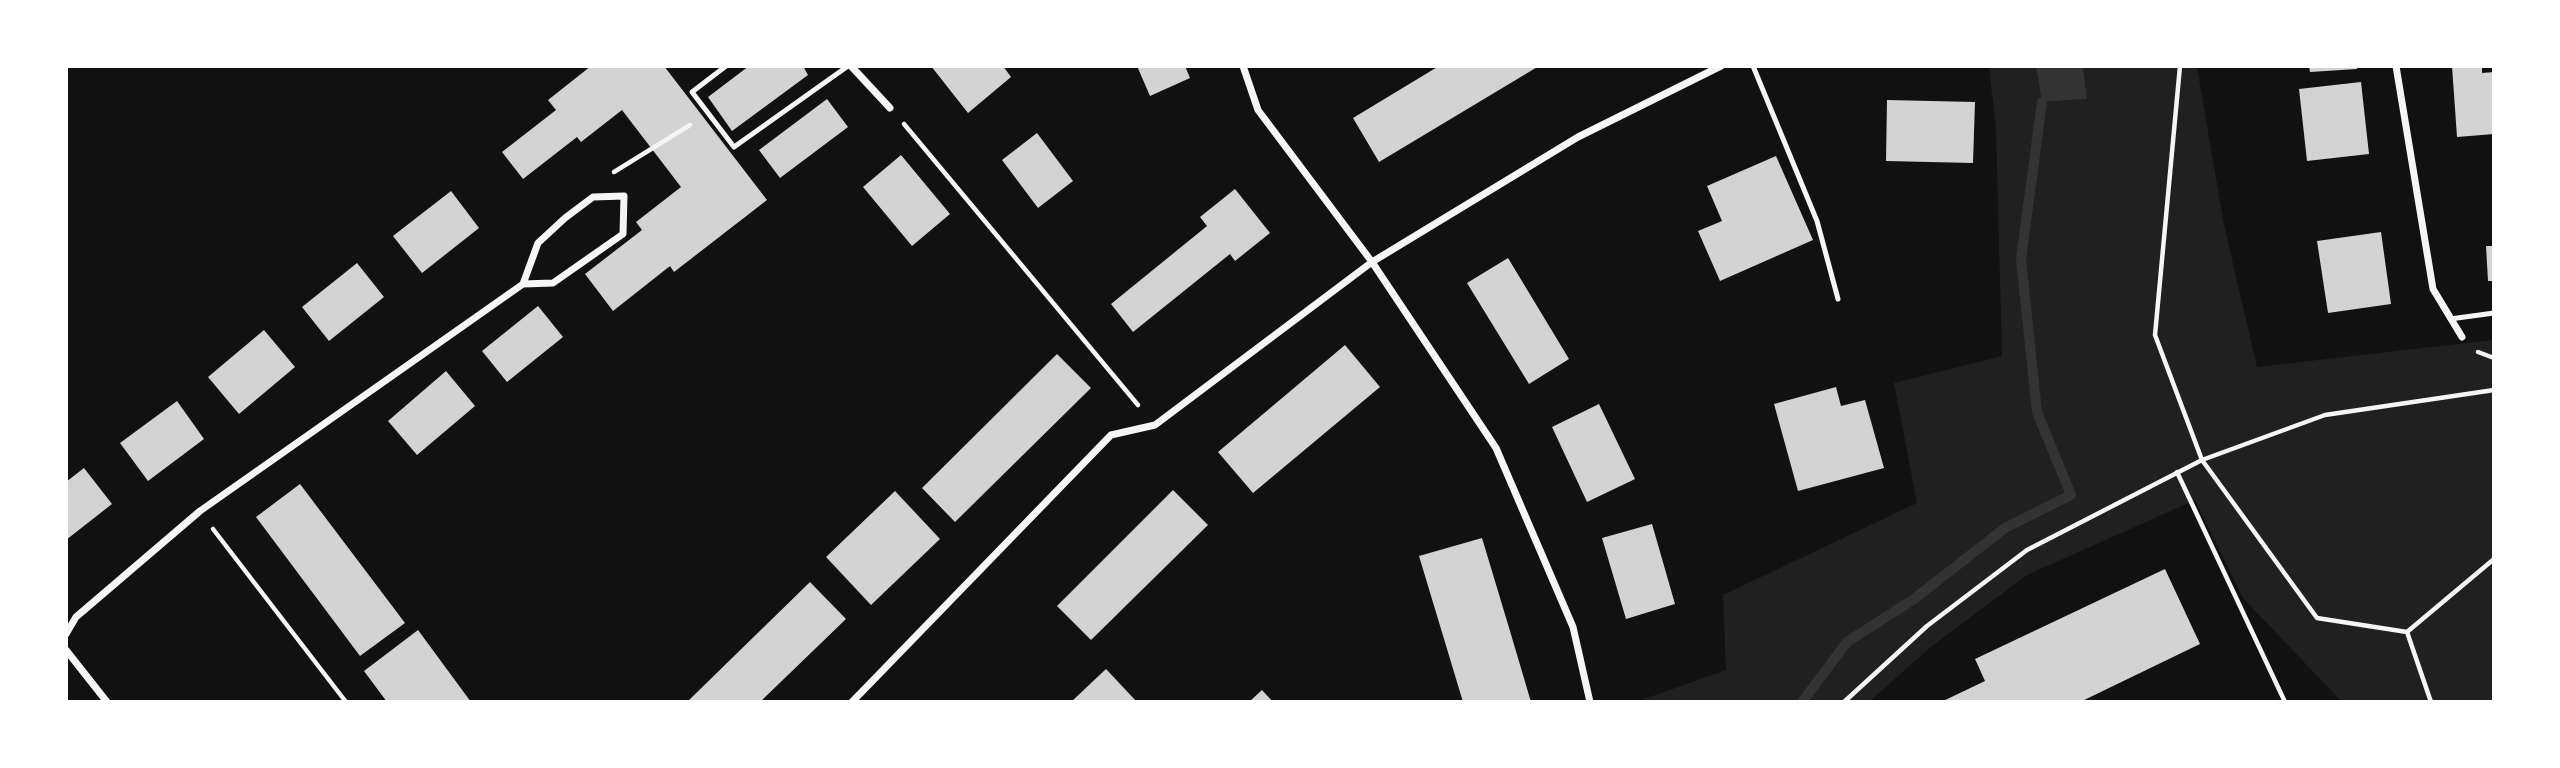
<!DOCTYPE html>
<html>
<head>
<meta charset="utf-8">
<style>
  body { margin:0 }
  #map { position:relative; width:2560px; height:768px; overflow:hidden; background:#111; font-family:"Playfair Display",serif }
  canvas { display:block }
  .frame { position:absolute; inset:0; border:68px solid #fff; pointer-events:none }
</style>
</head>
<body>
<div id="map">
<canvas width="2560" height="768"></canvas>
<div class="frame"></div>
</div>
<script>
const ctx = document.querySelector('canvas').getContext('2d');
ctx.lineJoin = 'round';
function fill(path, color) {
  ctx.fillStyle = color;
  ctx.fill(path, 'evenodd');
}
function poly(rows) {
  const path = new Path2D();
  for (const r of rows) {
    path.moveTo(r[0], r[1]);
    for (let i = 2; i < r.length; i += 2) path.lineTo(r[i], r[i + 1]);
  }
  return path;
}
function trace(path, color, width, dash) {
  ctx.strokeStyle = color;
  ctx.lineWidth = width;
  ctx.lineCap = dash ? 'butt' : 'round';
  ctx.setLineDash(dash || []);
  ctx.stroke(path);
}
fill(poly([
  [1989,67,2036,67,2043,102,2087,99,2083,67,2197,67,2224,225,2257,367,2493,340,2493,701,2341,701,2243,598,2195,500,2027,575,1932,646,1870,701,1636,702,1726,670,1723,595,1917,503,1894,383,2002,356,1996,130]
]), '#202020');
fill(poly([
  [2036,67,2083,67,2087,99,2042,102]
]), '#333');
trace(poly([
  [1802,702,1847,642,1914,599,2005,528,2071,495,2037,412,2021,259,2042,102]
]), '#333', 10);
fill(poly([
  [591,66,664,66,767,200,674,272,670,266,613,311,585,274,642,230,636,222,681,187,622,110,581,142,577,137,523,179,502,152,556,110,548,100],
  [749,66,803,66,808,75,732,131,708,97],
  [931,66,1003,66,1011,77,968,113],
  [1137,66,1185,66,1190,78,1150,96],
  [1439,66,1539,66,1379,162,1353,118],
  [2309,66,2357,66,2357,69,2310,72],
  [2452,66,2482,66,2482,73,2494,72,2494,134,2457,137],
  [2361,82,2369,154,2307,161,2299,89],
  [827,99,848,127,780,178,759,150],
  [1887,100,1975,102,1973,163,1886,161],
  [1037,133,1073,181,1038,208,1002,160],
  [901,155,950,214,912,246,863,187],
  [1776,156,1813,240,1720,281,1698,231,1722,221,1707,186],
  [1235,189,1270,233,1235,261,1230,254,1133,332,1111,304,1207,226,1200,217],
  [451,191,479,228,422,273,393,236],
  [2381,232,2391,304,2328,313,2317,241],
  [2486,246,2494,246,2494,281,2488,281],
  [1508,258,1569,359,1529,384,1467,283],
  [357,263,384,297,329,341,302,307],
  [538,306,563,337,507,382,482,351],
  [264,330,295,367,239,414,208,377],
  [1345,345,1380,387,1253,493,1218,452],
  [1057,354,1091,388,955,522,922,488],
  [446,371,475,406,417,455,388,421],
  [1836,387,1841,406,1865,400,1884,468,1798,491,1774,404],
  [177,401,204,439,148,481,120,443],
  [1599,404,1635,479,1587,502,1552,427],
  [84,468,112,504,66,540,66,482],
  [300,484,405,623,360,656,256,517],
  [1173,490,1208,525,1091,640,1057,606],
  [895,491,940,539,871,605,826,557],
  [1652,524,1675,604,1626,619,1602,538],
  [1482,538,1510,631,1531,702,1463,702,1419,556],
  [2165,569,2200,644,2080,702,1941,702,1985,681,1975,659],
  [810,582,846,619,760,702,687,702],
  [418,630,471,702,387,702,364,671],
  [1106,669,1137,702,1071,702],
  [1262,690,1273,702,1249,702]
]), '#d3d3d3');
trace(poly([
  [2180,66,2155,335,2202,460,2317,618,2407,632,2494,559],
  [904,124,1138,405],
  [614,172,690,125],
  [2478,352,2494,358],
  [2177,472,2285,702],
  [213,529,346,702],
  [2407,632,2431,702],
  [1844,702,1927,626,2027,550,2202,460,2325,415,2494,390]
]), '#f5f5f5', 4.5);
trace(poly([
  [726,66,692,92,734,147,848,66],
  [1753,66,1817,221,1838,299],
  [2450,319,2494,313]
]), '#f5f5f5', 5);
trace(poly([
  [851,66,890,108],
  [1243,66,1258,110,1372,262,1496,448,1573,627,1590,702],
  [2396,66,2433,289,2462,337],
  [66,634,76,617,200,511,523,284,553,283,623,234,624,196,593,197,565,218,538,243,523,284],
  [66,650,107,702],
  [852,702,1111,435,1155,425,1372,262,1578,137,1721,66]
]), '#f5f5f5', 7);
</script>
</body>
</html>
